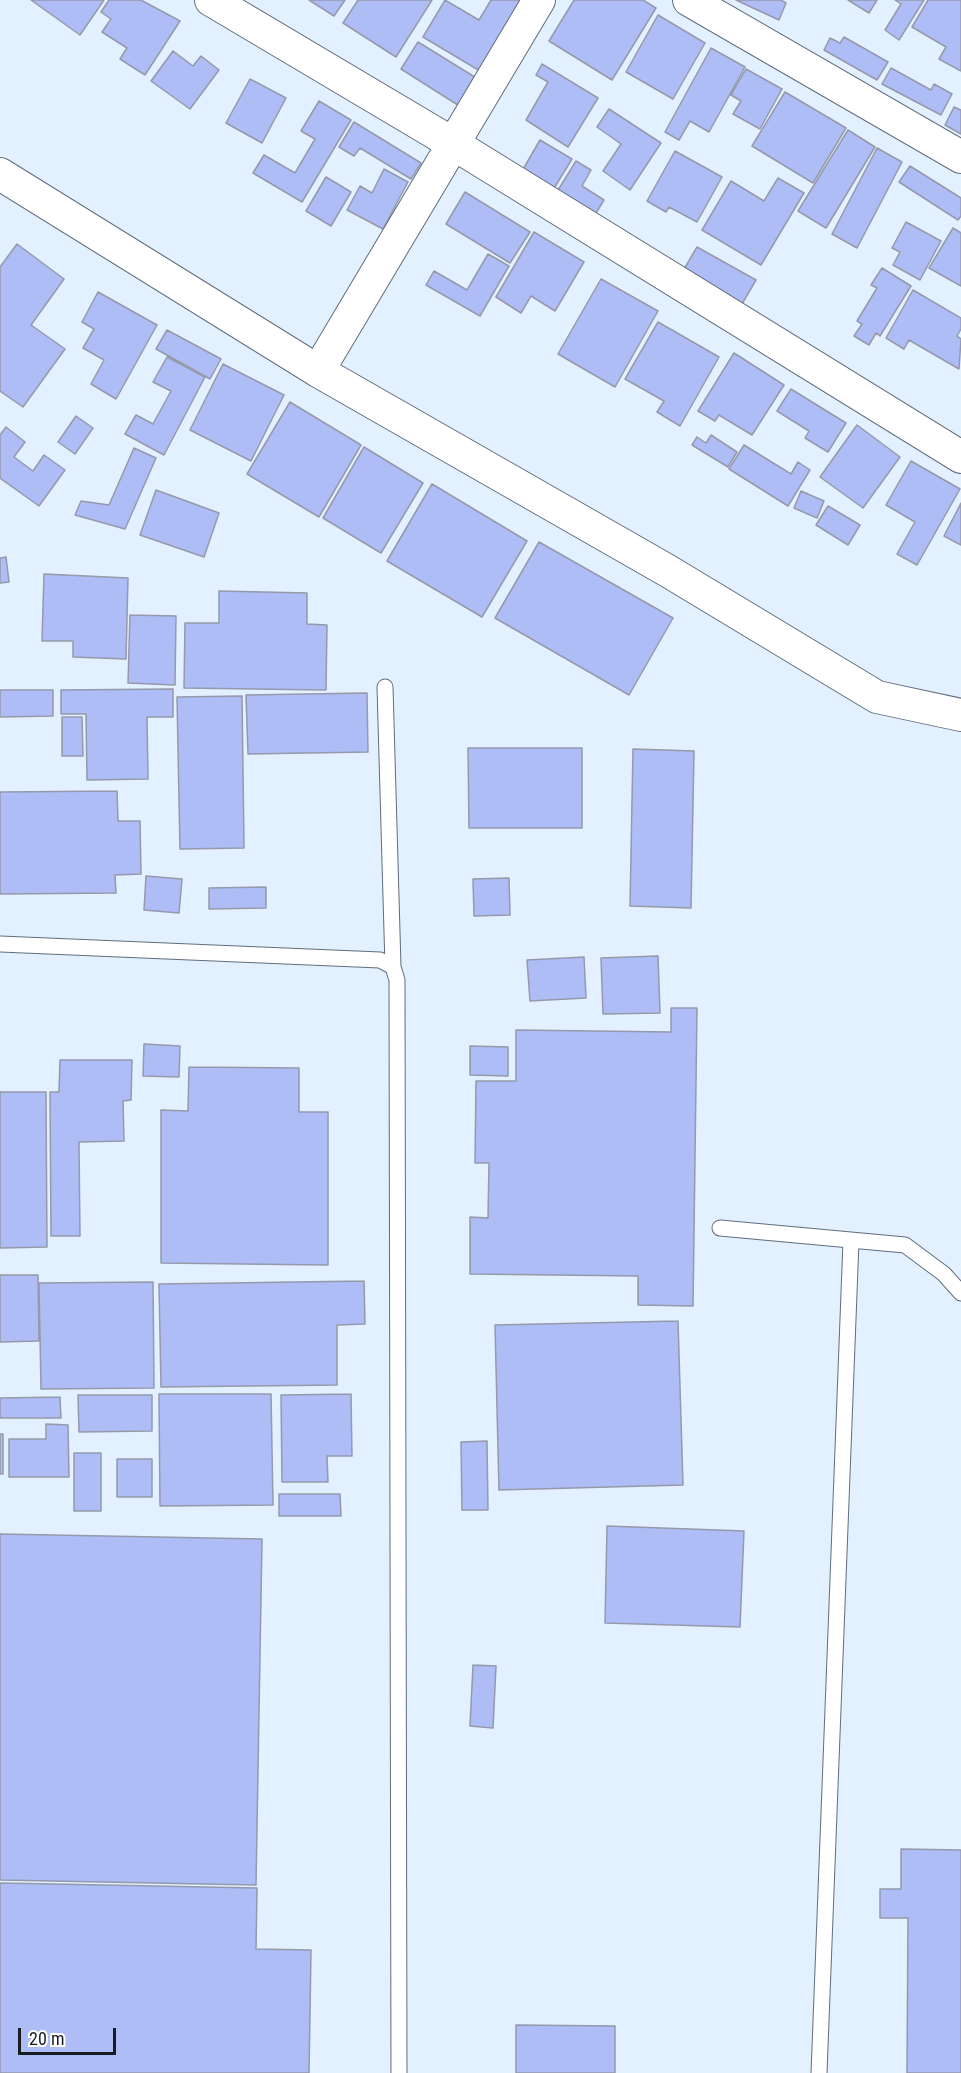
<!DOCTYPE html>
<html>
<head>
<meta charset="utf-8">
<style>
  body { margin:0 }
  #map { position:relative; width:961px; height:2073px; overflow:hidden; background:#e2f0ff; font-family:"Roboto Condensed",sans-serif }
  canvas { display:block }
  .scale { position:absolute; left:18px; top:2028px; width:98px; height:27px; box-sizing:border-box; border:3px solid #181d22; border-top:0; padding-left:8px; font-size:18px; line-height:21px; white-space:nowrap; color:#181d22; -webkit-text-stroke:4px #fff; paint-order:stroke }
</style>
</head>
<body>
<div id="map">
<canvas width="961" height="2073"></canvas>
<div class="scale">20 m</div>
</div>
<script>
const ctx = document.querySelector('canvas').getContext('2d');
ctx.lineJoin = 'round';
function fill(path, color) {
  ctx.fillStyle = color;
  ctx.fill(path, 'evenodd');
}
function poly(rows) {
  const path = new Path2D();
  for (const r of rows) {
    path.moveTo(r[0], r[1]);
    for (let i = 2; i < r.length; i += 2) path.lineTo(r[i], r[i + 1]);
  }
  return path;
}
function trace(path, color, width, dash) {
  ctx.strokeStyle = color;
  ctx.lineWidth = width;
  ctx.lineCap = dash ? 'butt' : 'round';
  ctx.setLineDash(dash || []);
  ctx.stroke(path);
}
const building = poly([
  [31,0,104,0,80,35,31,0],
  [109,0,141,0,180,21,145,75,120,59,127,48,102,32,111,19,101,12,109,0],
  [309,0,345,0,334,16,309,0],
  [358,0,432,0,396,57,343,23,358,0],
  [445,0,479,20,491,0,525,0,480,71,423,37,445,0],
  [574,0,643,0,656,8,612,80,549,41,574,0],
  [736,0,781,0,786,3,779,20,736,0],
  [848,0,877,0,869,13,848,0],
  [895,0,924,0,899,40,885,30,901,4,895,0],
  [928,0,961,0,961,71,939,59,946,47,912,27,928,0],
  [658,15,705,43,673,99,626,72,658,15],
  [844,37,888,62,877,80,824,50,830,38,840,43,844,37],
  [418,42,478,79,461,107,401,69,418,42],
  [711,48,745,67,709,132,690,121,679,140,665,132,711,48],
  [173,51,193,66,201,56,219,70,190,109,151,81,173,51],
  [542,64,598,98,568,147,526,120,548,82,536,75,542,64],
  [891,68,931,90,934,84,952,94,941,115,882,84,891,68],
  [746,69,782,89,760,129,733,114,741,101,731,95,746,69],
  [250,79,286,98,262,143,226,123,250,79],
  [785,92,846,128,813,183,752,146,785,92],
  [319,101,351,120,302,202,253,173,264,155,295,173,315,139,301,131,319,101],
  [954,107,961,110,961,134,945,125,954,107],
  [609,109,661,143,630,190,603,171,621,144,597,127,609,109],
  [354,122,421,163,411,179,360,148,354,156,339,147,354,122],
  [848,130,875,147,826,228,798,211,848,130],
  [540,140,572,159,553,190,522,171,540,140],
  [877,148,902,162,857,248,832,234,877,148],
  [675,151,722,177,697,222,669,207,666,212,647,201,675,151],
  [576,161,591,170,582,186,604,200,593,218,555,195,576,161],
  [910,166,961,198,961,216,958,220,899,182,910,166],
  [384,169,408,182,383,229,347,210,360,186,372,193,384,169],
  [326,177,351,192,331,226,306,211,326,177],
  [778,178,804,193,761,265,702,230,731,181,764,201,778,178],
  [465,192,530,232,510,263,446,224,465,192],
  [906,222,941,241,920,280,893,265,900,252,892,248,906,222],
  [953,228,961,233,961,286,929,268,953,228],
  [534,232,584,262,555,311,531,296,521,313,496,297,534,232],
  [17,244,64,279,31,325,65,349,23,407,0,391,0,267,17,244],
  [697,247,756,280,742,304,683,271,697,247],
  [488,254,509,266,480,316,426,285,434,271,467,290,488,254],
  [882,268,911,286,880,336,876,333,869,345,854,336,862,324,857,321,877,288,871,285,882,268],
  [601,279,658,311,615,387,558,354,601,279],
  [913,290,961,318,961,329,957,336,961,339,959,369,909,340,904,349,886,338,913,290],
  [98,292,157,325,116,399,91,384,104,360,83,348,94,329,82,322,98,292],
  [658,322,719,357,680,426,657,412,664,401,625,379,658,322],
  [167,330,221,359,210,379,156,349,167,330],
  [734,353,784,385,752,435,719,415,715,421,698,411,734,353],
  [167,357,205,377,164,455,125,434,136,415,153,424,171,391,153,382,167,357],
  [223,364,284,395,251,461,190,430,223,364],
  [791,389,846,423,828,452,805,438,809,431,777,411,791,389],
  [290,402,361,445,319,517,247,474,290,402],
  [76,416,93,428,75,454,58,442,76,416],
  [857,425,900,457,863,508,820,477,857,425],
  [6,427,25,442,14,457,33,471,44,455,65,470,39,506,0,478,0,435,6,427],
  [711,435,737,452,728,467,692,445,697,437,706,443,711,435],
  [744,445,791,474,798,462,810,470,788,506,729,469,744,445],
  [364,447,423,483,381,553,323,518,364,447],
  [134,448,156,458,125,529,75,515,81,501,109,505,134,448],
  [911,461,960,489,917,565,897,554,915,522,886,505,911,461],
  [432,484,527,541,482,617,387,561,432,484],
  [156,490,219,513,204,557,140,535,156,490],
  [801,491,824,501,817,518,794,508,801,491],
  [961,503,961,545,944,536,961,503],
  [828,506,860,525,848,545,816,525,828,506],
  [539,542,673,618,629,695,495,618,539,542],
  [6,557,9,582,0,583,0,558,6,557],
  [44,574,128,578,126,659,73,657,73,641,42,641,44,574],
  [219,591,307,593,307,624,327,625,326,690,184,688,185,623,219,623,219,591],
  [130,615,176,616,175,685,128,683,130,615],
  [173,689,173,717,147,717,148,779,87,780,86,714,61,714,61,690,173,689],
  [0,690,53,690,53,716,0,717,0,690],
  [367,693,368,752,248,754,246,695,367,693],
  [242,696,244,848,180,849,177,697,242,696],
  [62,717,82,717,83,756,62,756,62,717],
  [468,748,582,748,582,828,469,828,468,748],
  [633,749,694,751,691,908,630,906,633,749],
  [117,791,118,821,140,821,141,874,115,875,116,893,0,894,0,792,117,791],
  [146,876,182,879,179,913,144,910,146,876],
  [509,878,510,915,474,916,473,879,509,878],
  [266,887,266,908,209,909,209,888,266,887],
  [658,956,660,1013,603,1014,601,958,658,956],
  [584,957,586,998,530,1001,527,960,584,957],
  [671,1008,697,1008,693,1306,638,1305,638,1276,470,1274,470,1217,488,1218,489,1163,475,1163,476,1081,516,1081,516,1030,671,1032,671,1008],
  [144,1044,180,1046,179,1077,143,1076,144,1044],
  [470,1046,508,1047,508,1076,470,1075,470,1046],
  [60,1060,132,1060,131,1100,123,1101,124,1141,79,1142,80,1236,51,1236,50,1092,59,1092,60,1060],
  [189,1067,299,1068,299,1112,328,1112,328,1265,161,1263,161,1110,188,1111,189,1067],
  [0,1092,46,1092,47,1247,0,1248,0,1092],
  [0,1275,38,1275,39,1341,0,1342,0,1275],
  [364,1281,365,1324,337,1325,337,1385,161,1387,159,1284,364,1281],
  [153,1282,154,1388,41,1389,39,1283,153,1282],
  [678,1321,683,1485,499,1490,495,1325,678,1321],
  [159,1394,271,1394,273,1505,160,1506,159,1394],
  [351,1394,352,1456,327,1456,328,1482,282,1482,281,1395,351,1394],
  [78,1395,152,1395,152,1431,79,1432,78,1395],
  [60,1397,61,1418,0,1418,0,1398,60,1397],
  [46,1424,68,1425,69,1477,9,1477,9,1439,46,1439,46,1424],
  [0,1434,3,1434,3,1474,0,1474,0,1434],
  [487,1441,488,1510,462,1510,461,1442,487,1441],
  [74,1453,101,1453,101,1511,74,1511,74,1453],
  [117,1459,152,1459,152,1497,117,1497,117,1459],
  [279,1494,340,1494,341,1516,279,1516,279,1494],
  [607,1526,744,1531,740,1627,605,1623,607,1526],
  [0,1534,262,1539,256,1885,0,1880,0,1534],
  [473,1665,496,1666,493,1728,470,1726,473,1665],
  [901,1849,961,1850,961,2073,907,2073,908,1918,880,1918,880,1889,901,1889,901,1849],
  [0,1883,257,1888,256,1949,311,1950,309,2073,0,2073,0,1883],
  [516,2025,615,2026,615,2073,516,2073,516,2025]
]);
fill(building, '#afbdf7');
trace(building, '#9599aa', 1.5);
const lane = poly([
  [385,687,393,967],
  [0,944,380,960,393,967,397,980,399,2073],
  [720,1228,905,1245,944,1274,961,1293],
  [819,2073,851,1241]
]);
const street = poly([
  [211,0,452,143,961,457],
  [689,0,961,157],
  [0,174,318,371,668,571,877,697,961,715],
  [318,371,539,0]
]);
trace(lane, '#616d7a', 17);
trace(street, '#616d7a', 34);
trace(lane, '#fff', 15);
trace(street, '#fff', 32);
</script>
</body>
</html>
